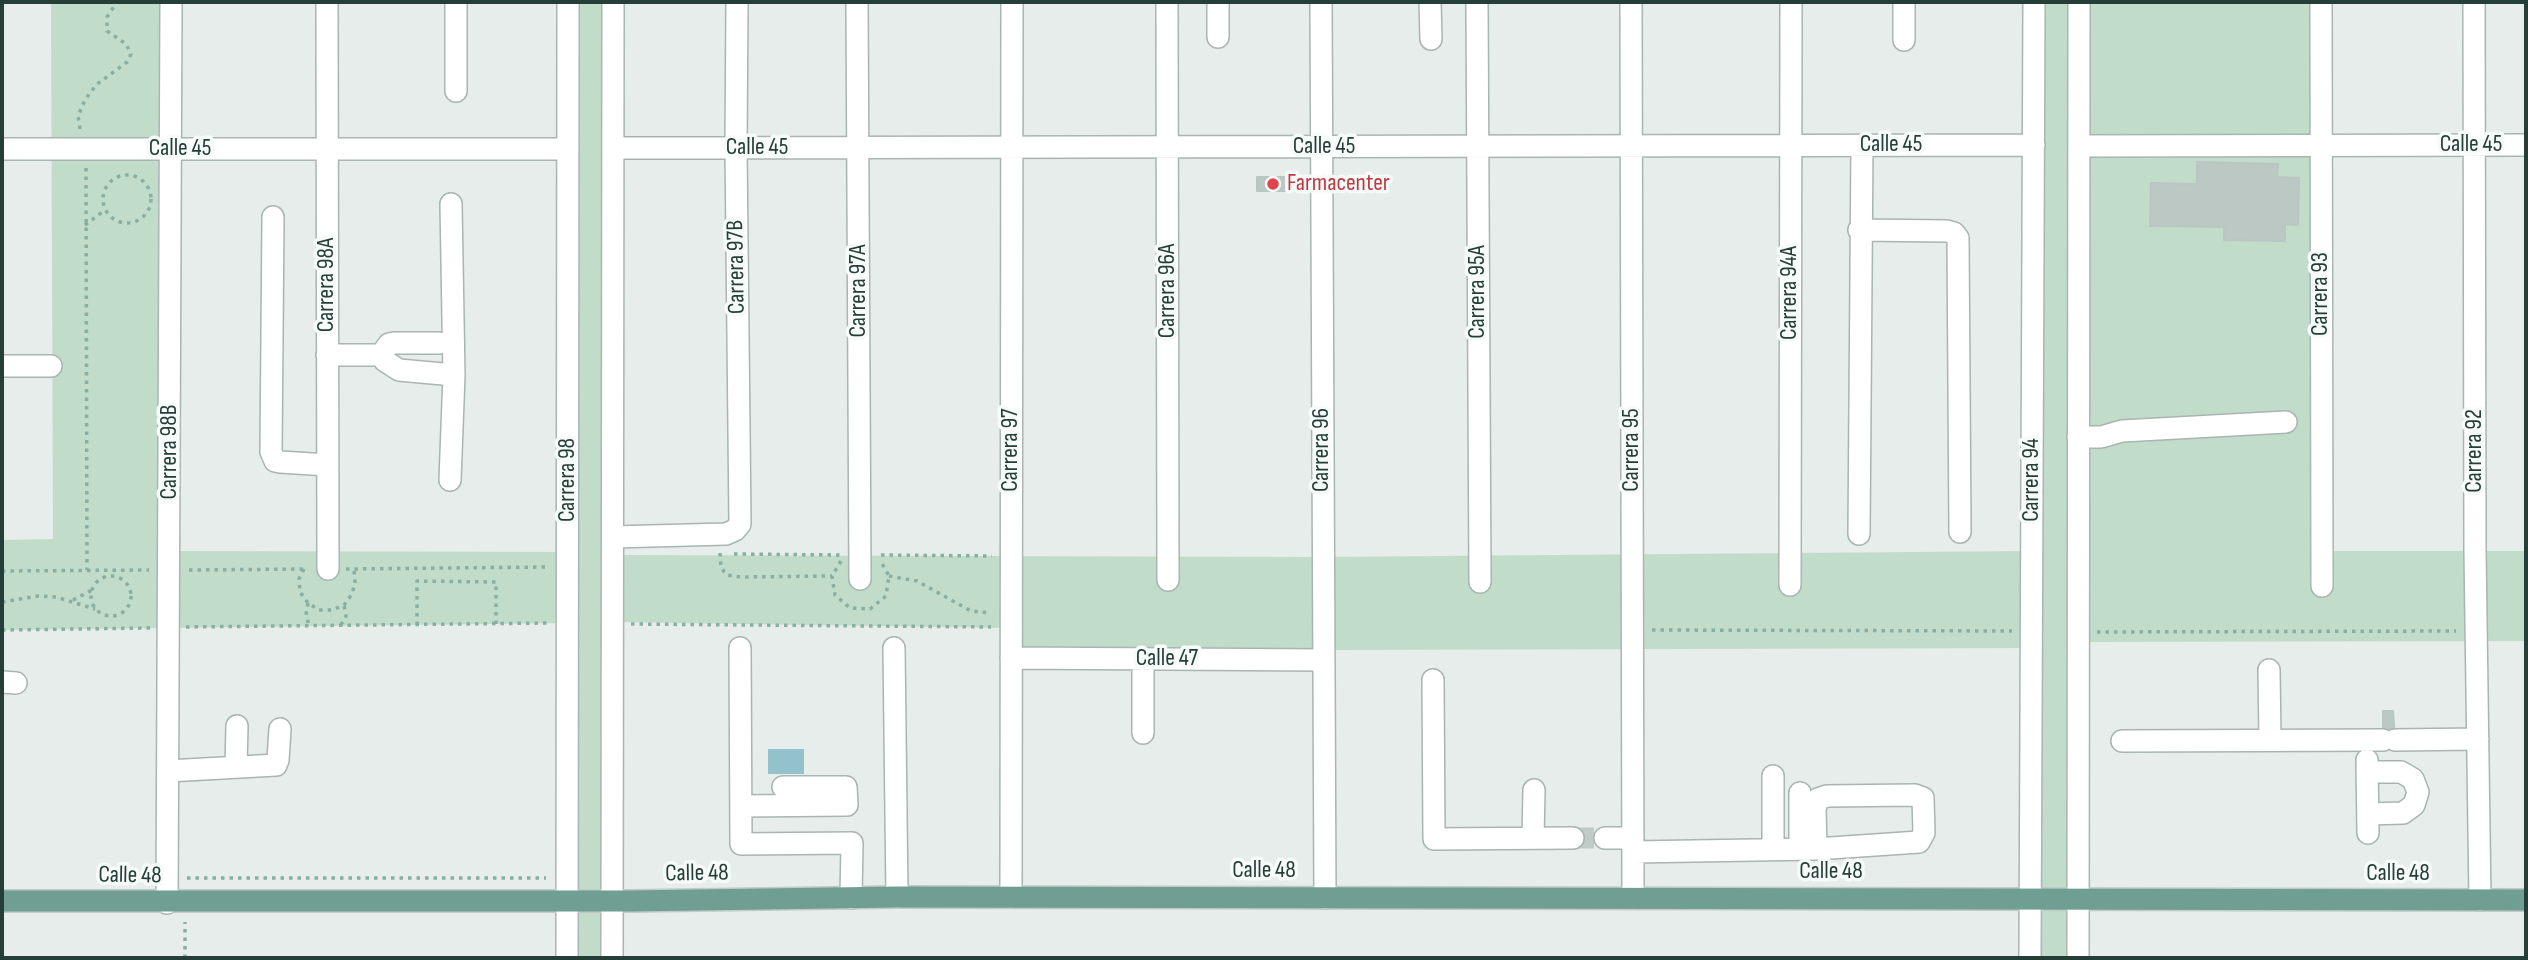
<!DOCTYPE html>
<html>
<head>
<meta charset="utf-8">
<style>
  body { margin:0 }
  #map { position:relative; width:2528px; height:960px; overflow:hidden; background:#e6edea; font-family:"Sofia Sans Condensed",sans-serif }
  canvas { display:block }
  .frame { position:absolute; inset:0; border:4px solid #263e38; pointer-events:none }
</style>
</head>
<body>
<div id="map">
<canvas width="2528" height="960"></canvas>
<div class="frame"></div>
</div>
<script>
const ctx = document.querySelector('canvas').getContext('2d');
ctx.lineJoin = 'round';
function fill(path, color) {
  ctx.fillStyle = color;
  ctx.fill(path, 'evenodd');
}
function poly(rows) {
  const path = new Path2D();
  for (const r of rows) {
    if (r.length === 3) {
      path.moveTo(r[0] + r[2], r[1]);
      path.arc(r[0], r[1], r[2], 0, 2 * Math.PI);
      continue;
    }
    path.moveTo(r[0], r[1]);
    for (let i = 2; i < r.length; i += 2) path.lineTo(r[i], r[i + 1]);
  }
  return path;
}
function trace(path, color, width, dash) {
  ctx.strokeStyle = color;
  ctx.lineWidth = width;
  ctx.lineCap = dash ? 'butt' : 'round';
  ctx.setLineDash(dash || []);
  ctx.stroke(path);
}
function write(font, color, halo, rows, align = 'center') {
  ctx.font = font + ' "Sofia Sans Condensed",sans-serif';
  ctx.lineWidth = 7;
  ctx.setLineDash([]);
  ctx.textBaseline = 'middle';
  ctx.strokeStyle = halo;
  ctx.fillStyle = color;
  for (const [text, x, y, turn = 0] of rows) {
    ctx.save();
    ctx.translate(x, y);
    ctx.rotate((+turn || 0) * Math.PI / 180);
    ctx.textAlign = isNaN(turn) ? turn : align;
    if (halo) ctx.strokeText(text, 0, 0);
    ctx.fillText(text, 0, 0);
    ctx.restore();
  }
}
fill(poly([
  [51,2,171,2,169,551,568,552,568,2,613,2,613,555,1322,557,2032,551,2034,2,2321,2,2322,551,2526,551,2526,641,2079,642,2078,958,2030,958,2031,648,1323,650,1011,658,1010,628,613,622,612,958,567,958,568,623,2,630,2,540,53,539]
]), '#c1dcc9');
fill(poly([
  [768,749,804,749,804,774,768,774]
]), '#94c2cc');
const building = poly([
  [2197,162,2278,164,2277,177,2299,178,2298,225,2285,224,2285,241,2224,240,2224,227,2150,226,2151,183,2197,184,2197,162],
  [1257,177,1289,177,1289,191,1257,191,1257,177],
  [2383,711,2393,711,2395,740,2383,746,2383,711]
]);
fill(building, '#bbc8c3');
trace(building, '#b9c6c1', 2);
trace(poly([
  [1573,838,1605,838]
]), '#c0cac6', 21, [21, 10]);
const minor = poly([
  [327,2,328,569],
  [857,2,860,579],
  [1167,2,1168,580],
  [1218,2,1218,37],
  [1321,2,1325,898],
  [1430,2,1431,39],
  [1477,2,1480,582],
  [1631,2,1633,898],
  [2321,2,2322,586],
  [2474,2,2475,551,2480,900],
  [1904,40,1904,2],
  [456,91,456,2],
  [2079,146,2526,145],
  [613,148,2034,145],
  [2,149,568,149],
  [273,217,271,452,275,461,280,462,328,465],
  [1859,230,1947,231,1954,233,1958,238,1960,532],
  [327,355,381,355,385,361,399,370,454,375],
  [381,355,389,344,394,343,439,343],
  [2,366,51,366],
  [2078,437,2101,437,2122,431,2286,422],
  [450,480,454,375,451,204],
  [1859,534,1862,145],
  [613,537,726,534,735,530,740,524,736,148,737,2],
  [1790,585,1791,2],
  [740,648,741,844,852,843,851,898],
  [894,648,897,897],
  [1011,658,1323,660],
  [1143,659,1143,733],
  [2269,670,2270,739],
  [1433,680,1434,839,1573,838],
  [2,682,16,683],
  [2395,740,2478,739],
  [2122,741,2383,740],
  [2367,760,2368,833],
  [236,766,237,726],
  [168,771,276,765,278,760,280,729],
  [2367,772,2401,772,2413,779,2418,792,2414,805,2403,813,2368,814],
  [1800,793,1800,849],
  [741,806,847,805,846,787,783,787],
  [1533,838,1534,790],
  [1605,838,1633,838],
  [1773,849,1773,776],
  [1633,852,1816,849,1919,842,1924,833,1923,798,1915,795,1827,796,1818,799,1815,809,1816,849],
  [1011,897,1012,2],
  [167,903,171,2],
  [567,958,568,2],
  [612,958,613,2],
  [2030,958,2034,2],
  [2078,958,2079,2]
]);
const major = poly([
  [2,901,630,901,897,897,2526,900]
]);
trace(minor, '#a9b5b1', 24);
trace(major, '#c2c9c7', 24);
trace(poly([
  [80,129,78,116,85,100,96,85,127,62,131,54,126,44,107,31,107,17,117,2],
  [86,168,87,570],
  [127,199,24],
  [85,225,105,210],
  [720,553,721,568,727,575,741,577,832,576],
  [734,554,841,555],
  [881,555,992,556],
  [841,561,832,576,835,595,850,608,870,609,886,596,889,576,880,560],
  [304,569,299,579,300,592,308,603,319,610,332,610,344,605,352,594,355,582,354,569],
  [346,569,548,567],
  [189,570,307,569],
  [2,571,149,570],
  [111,596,20],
  [889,576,917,581,971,611,991,613],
  [73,600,92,590],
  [2,602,38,596,56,597,95,609],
  [308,603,306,615,309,625],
  [631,624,991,627],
  [341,625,346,616,344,605],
  [417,625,417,581,496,582,496,624],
  [186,627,548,623],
  [2,630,150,628],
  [1652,630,2012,631],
  [2097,632,2456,631],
  [187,878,546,878],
  [185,958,185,922]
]), '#89aea3', 3.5, [3.5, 5]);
trace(minor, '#fff', 21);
trace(major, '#6f9e93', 21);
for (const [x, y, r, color] of [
  [1273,184,7,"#e0444e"]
]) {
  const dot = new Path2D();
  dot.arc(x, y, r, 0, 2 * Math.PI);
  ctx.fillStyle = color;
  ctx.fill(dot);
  trace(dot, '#f6faf8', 2.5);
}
write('24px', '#263e38', '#f6faf8', [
  ["Calle 45",1891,145],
  ["Calle 45",2471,145],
  ["Calle 45",1324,147],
  ["Calle 45",757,148],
  ["Calle 45",180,149],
  ["Carrera 97B",737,267,-91],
  ["Carrera 98A",327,285,-90],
  ["Carrera 97A",859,291,-90],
  ["Carrera 96A",1168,291,-90],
  ["Carrera 95A",1478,292,-90],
  ["Carrera 94A",1790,293,-90],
  ["Carrera 93",2321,294,-90],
  ["Carrera 97",1011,450,-90],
  ["Carrera 96",1322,450,-90],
  ["Carrera 95",1632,450,-90],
  ["Carrera 92",2475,451,-90],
  ["Carrera 98B",170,452,-90],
  ["Carrera 98",568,480,-90],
  ["Carrera 94",2032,480,-90],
  ["Calle 47",1167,659],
  ["Calle 48",1264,871],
  ["Calle 48",1831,872],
  ["Calle 48",697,874,-1],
  ["Calle 48",2398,874],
  ["Calle 48",130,876,1]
]);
write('24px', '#be3a42', '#f6faf8', [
  ["Farmacenter",1287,184]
], 'left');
</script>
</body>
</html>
